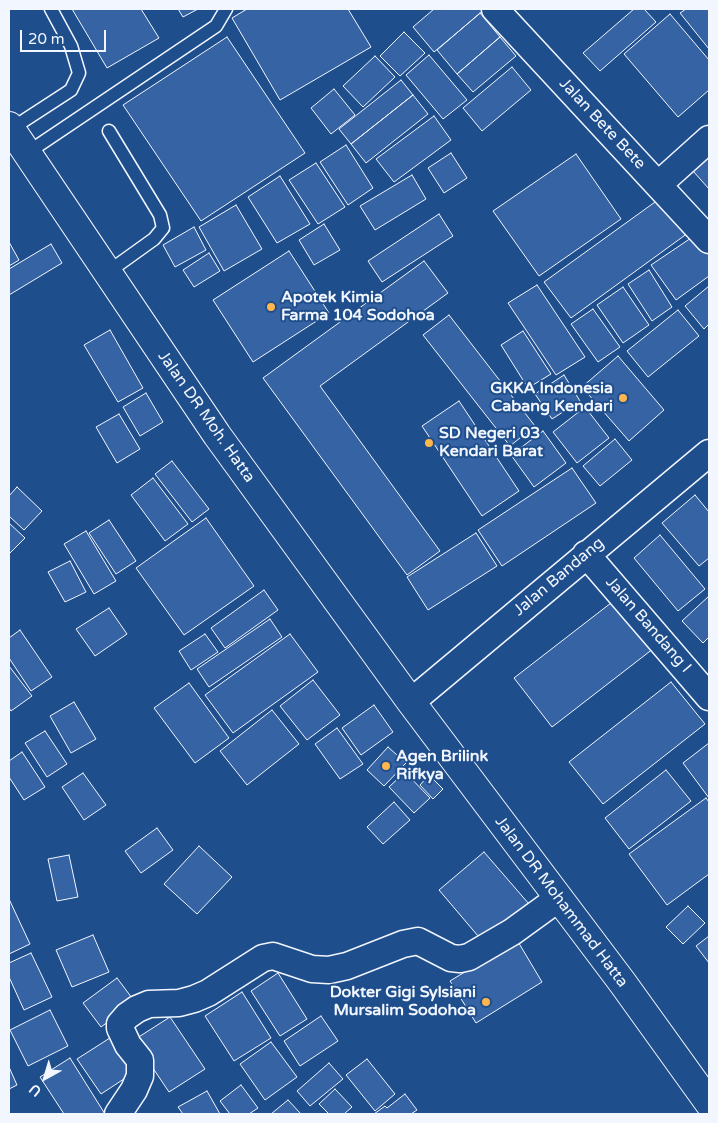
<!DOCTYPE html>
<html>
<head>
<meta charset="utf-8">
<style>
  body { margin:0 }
  #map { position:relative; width:718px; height:1123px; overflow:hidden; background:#1f4e8c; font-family:"Varela Round",sans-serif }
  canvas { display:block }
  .frame { position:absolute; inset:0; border:10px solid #f2f6ff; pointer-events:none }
  .north { position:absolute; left:20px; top:1053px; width:50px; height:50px; -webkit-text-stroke:4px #1f4e8c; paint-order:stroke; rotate:219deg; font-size:14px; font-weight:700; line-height:20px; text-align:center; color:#f2f6ff }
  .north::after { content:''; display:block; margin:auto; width:18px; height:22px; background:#f2f6ff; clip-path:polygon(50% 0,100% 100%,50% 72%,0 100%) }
  .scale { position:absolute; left:20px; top:30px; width:86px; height:22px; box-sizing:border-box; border:2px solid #f2f6ff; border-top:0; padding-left:6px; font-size:15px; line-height:18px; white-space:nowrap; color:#f2f6ff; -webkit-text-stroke:4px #1f4e8c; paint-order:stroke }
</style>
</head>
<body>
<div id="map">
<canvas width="718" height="1123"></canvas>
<div class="frame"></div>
<div class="north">U</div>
<div class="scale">20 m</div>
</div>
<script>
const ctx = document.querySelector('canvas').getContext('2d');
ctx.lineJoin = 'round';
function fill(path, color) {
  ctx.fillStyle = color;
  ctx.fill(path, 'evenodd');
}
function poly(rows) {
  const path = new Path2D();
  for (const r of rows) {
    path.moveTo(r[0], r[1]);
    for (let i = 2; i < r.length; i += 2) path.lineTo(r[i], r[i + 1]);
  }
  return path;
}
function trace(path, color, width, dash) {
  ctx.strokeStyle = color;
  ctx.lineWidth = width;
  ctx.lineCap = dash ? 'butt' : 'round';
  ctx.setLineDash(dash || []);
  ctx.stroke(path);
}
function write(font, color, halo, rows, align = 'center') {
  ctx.font = font + ' "Varela Round",sans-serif';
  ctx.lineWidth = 4;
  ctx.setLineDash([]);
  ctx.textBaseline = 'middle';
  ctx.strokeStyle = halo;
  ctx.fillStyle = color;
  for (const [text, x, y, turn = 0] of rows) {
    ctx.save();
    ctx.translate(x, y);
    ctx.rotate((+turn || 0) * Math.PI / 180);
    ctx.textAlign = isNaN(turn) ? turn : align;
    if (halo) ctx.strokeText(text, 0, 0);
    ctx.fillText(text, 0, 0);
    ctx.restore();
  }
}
const building = poly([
  [72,9,141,9,159,38,107,68,72,9],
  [178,9,198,9,183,17,178,9],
  [247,9,348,9,371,47,280,100,232,18,247,9],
  [434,9,482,9,484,10,434,52,413,27,434,9],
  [634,9,644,9,656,22,600,71,583,53,634,9],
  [686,9,709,9,709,49,680,13,686,9],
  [480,13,500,37,457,74,437,50,480,13],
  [670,14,709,60,709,90,678,117,624,54,670,14],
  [404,32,425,53,400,76,380,56,404,32],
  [227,37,305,153,201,221,123,105,227,37],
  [500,37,516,56,473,92,457,74,500,37],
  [429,55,467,100,443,119,406,75,429,55],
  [375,56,395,77,363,107,343,86,375,56],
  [512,67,531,90,482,131,463,108,512,67],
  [401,80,413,95,351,144,339,129,401,80],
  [334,89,355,115,331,134,311,108,334,89],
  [413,95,428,114,366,163,351,144,413,95],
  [434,116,451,140,394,182,376,159,434,116],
  [346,145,373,188,348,205,320,162,346,145],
  [451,153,467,178,444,193,428,168,451,153],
  [576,154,621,219,539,276,493,211,576,154],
  [709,156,709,189,693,171,709,156],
  [316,163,345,207,318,224,289,180,316,163],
  [412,175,426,199,375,230,360,206,412,175],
  [280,176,310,224,277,243,248,197,280,176],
  [662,197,688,233,571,318,544,282,662,197],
  [236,205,262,249,224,271,199,227,236,205],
  [439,214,453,236,382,282,368,261,439,214],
  [324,224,340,250,314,265,299,240,324,224],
  [194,227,206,250,175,267,163,245,194,227],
  [700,232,709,246,709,276,676,300,651,265,700,232],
  [9,242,19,260,9,266,9,242],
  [51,244,62,263,9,295,9,269,51,244],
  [289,251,329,313,253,362,213,300,289,251],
  [209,253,220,271,194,287,183,270,209,253],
  [424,261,448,293,320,386,440,551,407,575,263,378,424,261],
  [649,270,672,307,652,321,628,284,649,270],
  [537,285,585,357,556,375,508,303,537,285],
  [709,286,709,324,704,329,685,306,709,286],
  [623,287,649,325,623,343,597,305,623,287],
  [593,309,620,347,598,362,571,324,593,309],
  [678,310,699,336,648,377,627,351,678,310],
  [449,315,535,426,510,446,423,335,449,315],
  [110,330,143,388,118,402,84,345,110,330],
  [523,331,551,374,528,388,501,345,523,331],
  [618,356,664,410,629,441,582,387,618,356],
  [564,375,580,401,552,419,535,394,564,375],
  [146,393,163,422,140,436,123,407,146,393],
  [459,401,519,491,482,516,422,426,459,401],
  [585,407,609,438,577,463,553,432,585,407],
  [119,414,140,449,117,463,96,427,119,414],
  [543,431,566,463,534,487,511,455,543,431],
  [615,439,632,460,600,486,583,466,615,439],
  [172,461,209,509,192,522,155,474,172,461],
  [572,468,596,503,502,566,478,530,572,468],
  [153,478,188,524,165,541,131,495,153,478],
  [17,487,42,511,24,530,9,516,9,496,17,487],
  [695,495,709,512,709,558,699,566,662,523,695,495],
  [206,518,254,586,184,635,136,568,206,518],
  [109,520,136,561,116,574,89,533,109,520],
  [9,523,25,538,9,554,9,523],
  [86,531,116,581,94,594,64,544,86,531],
  [476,533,497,566,428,610,407,577,476,533],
  [660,535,705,589,678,611,634,558,660,535],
  [70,561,86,592,65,602,48,572,70,561],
  [264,590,278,610,225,648,211,628,264,590],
  [620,596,658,645,552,727,514,678,620,596],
  [709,596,709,637,703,643,682,621,709,596],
  [109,608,127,634,95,656,76,629,109,608],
  [270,619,282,637,209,687,197,669,270,619],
  [20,630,52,677,31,691,9,658,9,638,20,630],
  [205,634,218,652,191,670,179,651,205,634],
  [290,634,318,672,233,733,205,695,290,634],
  [9,666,32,696,11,711,9,708,9,666],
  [313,680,340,715,307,740,280,706,313,680],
  [671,682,705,724,603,804,569,762,671,682],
  [189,683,229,738,195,763,154,708,189,683],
  [74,702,96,739,71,753,50,716,74,702],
  [374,705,393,732,361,755,342,728,374,705],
  [272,710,299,744,247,785,220,751,272,710],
  [337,728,363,764,340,779,315,744,337,728],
  [45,731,67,764,47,777,25,743,45,731],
  [709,743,709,798,683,763,709,743],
  [388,747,406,763,384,786,367,770,388,747],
  [22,752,45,787,24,800,9,777,9,761,22,752],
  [666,770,691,801,629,849,605,818,666,770],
  [405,772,430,798,414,813,389,787,405,772],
  [83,773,106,805,84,820,62,787,83,773],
  [429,775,443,789,433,799,420,785,429,775],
  [706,798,709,802,709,874,667,905,629,854,706,798],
  [394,802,410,820,383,844,367,827,394,802],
  [157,828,173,850,141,873,125,851,157,828],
  [199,846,232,877,197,914,164,884,199,846],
  [484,852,529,904,484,943,439,890,484,852],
  [69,855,78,897,57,901,48,859,69,855],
  [9,899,30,944,9,954,9,899],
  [688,906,705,923,683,944,666,927,688,906],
  [93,935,109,972,72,987,56,950,93,935],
  [709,936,709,963,696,946,709,936],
  [517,940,542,982,476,1023,450,981,517,940],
  [31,953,52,997,24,1010,9,977,9,963,31,953],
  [278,973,307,1019,280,1036,251,991,278,973],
  [117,978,135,1002,101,1027,83,1003,117,978],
  [242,992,271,1038,234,1061,205,1016,242,992],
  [50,1010,68,1046,28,1066,10,1030,50,1010],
  [321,1016,338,1041,300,1066,284,1041,321,1016],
  [170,1017,205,1069,169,1092,134,1040,170,1017],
  [113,1036,136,1071,101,1094,77,1059,113,1036],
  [271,1042,297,1077,265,1100,240,1064,271,1042],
  [70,1058,105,1114,64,1114,40,1077,70,1058],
  [367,1059,395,1094,375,1111,346,1075,367,1059],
  [329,1063,343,1079,310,1106,297,1091,329,1063],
  [9,1067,17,1085,9,1089,9,1067],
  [241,1085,258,1108,249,1114,230,1114,220,1101,241,1085],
  [335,1089,352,1107,344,1114,329,1114,319,1104,335,1089],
  [207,1091,220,1114,183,1114,178,1107,207,1091],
  [405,1094,417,1110,411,1114,374,1114,385,1106,387,1108,405,1094],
  [288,1100,301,1114,271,1114,288,1100]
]);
fill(building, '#3563a3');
trace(building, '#f2f6ff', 1);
const lane = poly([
  [11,129,71,90,79,73,71,46,51,9],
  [27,153,216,26,226,9],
  [108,272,154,239,163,228,160,215,109,131]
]);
const street = poly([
  [495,9,709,240],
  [659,184,709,139],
  [586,554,709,697],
  [411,702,709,453],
  [118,1114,134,1090,140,1076,140,1060,128,1045,120,1028,120,1024,127,1016,137,1009,149,1004,179,1003,194,999,208,993,263,958,273,956,312,969,329,970,347,966,403,944,418,941,451,958,460,959,469,957,512,932,559,898]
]);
const highway = poly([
  [9,126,217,435,411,702,622,982,709,1103]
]);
trace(lane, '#f2f6ff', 15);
trace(street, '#f2f6ff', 29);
trace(highway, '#f2f6ff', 30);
trace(lane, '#1f4e8c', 12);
trace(street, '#1f4e8c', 26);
trace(highway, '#1f4e8c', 28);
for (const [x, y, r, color] of [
  [271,307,5,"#ffb74d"],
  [623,398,5,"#ffb74d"],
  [429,443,5,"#ffb74d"],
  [386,766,5,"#ffb74d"],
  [486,1002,5,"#ffb74d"]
]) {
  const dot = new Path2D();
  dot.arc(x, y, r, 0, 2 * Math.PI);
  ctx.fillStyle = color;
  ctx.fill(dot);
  trace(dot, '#1f4e8c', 2);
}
write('16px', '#f2f6ff', '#1f4e8c', [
  ["Jalan Bete Bete",602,124,47],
  ["Jalan DR Moh. Hatta",206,417,55],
  ["Jalan Bandang",559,577,-40],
  ["Jalan Bandang I",648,625,49],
  ["Jalan DR Mohammad Hatta",561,902,53]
]);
write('bold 16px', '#f2f6ff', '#1f4e8c', [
  ["Apotek Kimia",281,298],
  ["Farma 104 Sodohoa",281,316],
  ["GKKA Indonesia",613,389,"right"],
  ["Cabang Kendari",613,407,"right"],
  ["SD Negeri 03",439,434],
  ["Kendari Barat",439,452],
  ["Agen Brilink",396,757],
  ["Rifkya",396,775],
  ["Dokter Gigi Sylsiani",476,993,"right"],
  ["Mursalim Sodohoa",476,1011,"right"]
], 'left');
</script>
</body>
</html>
